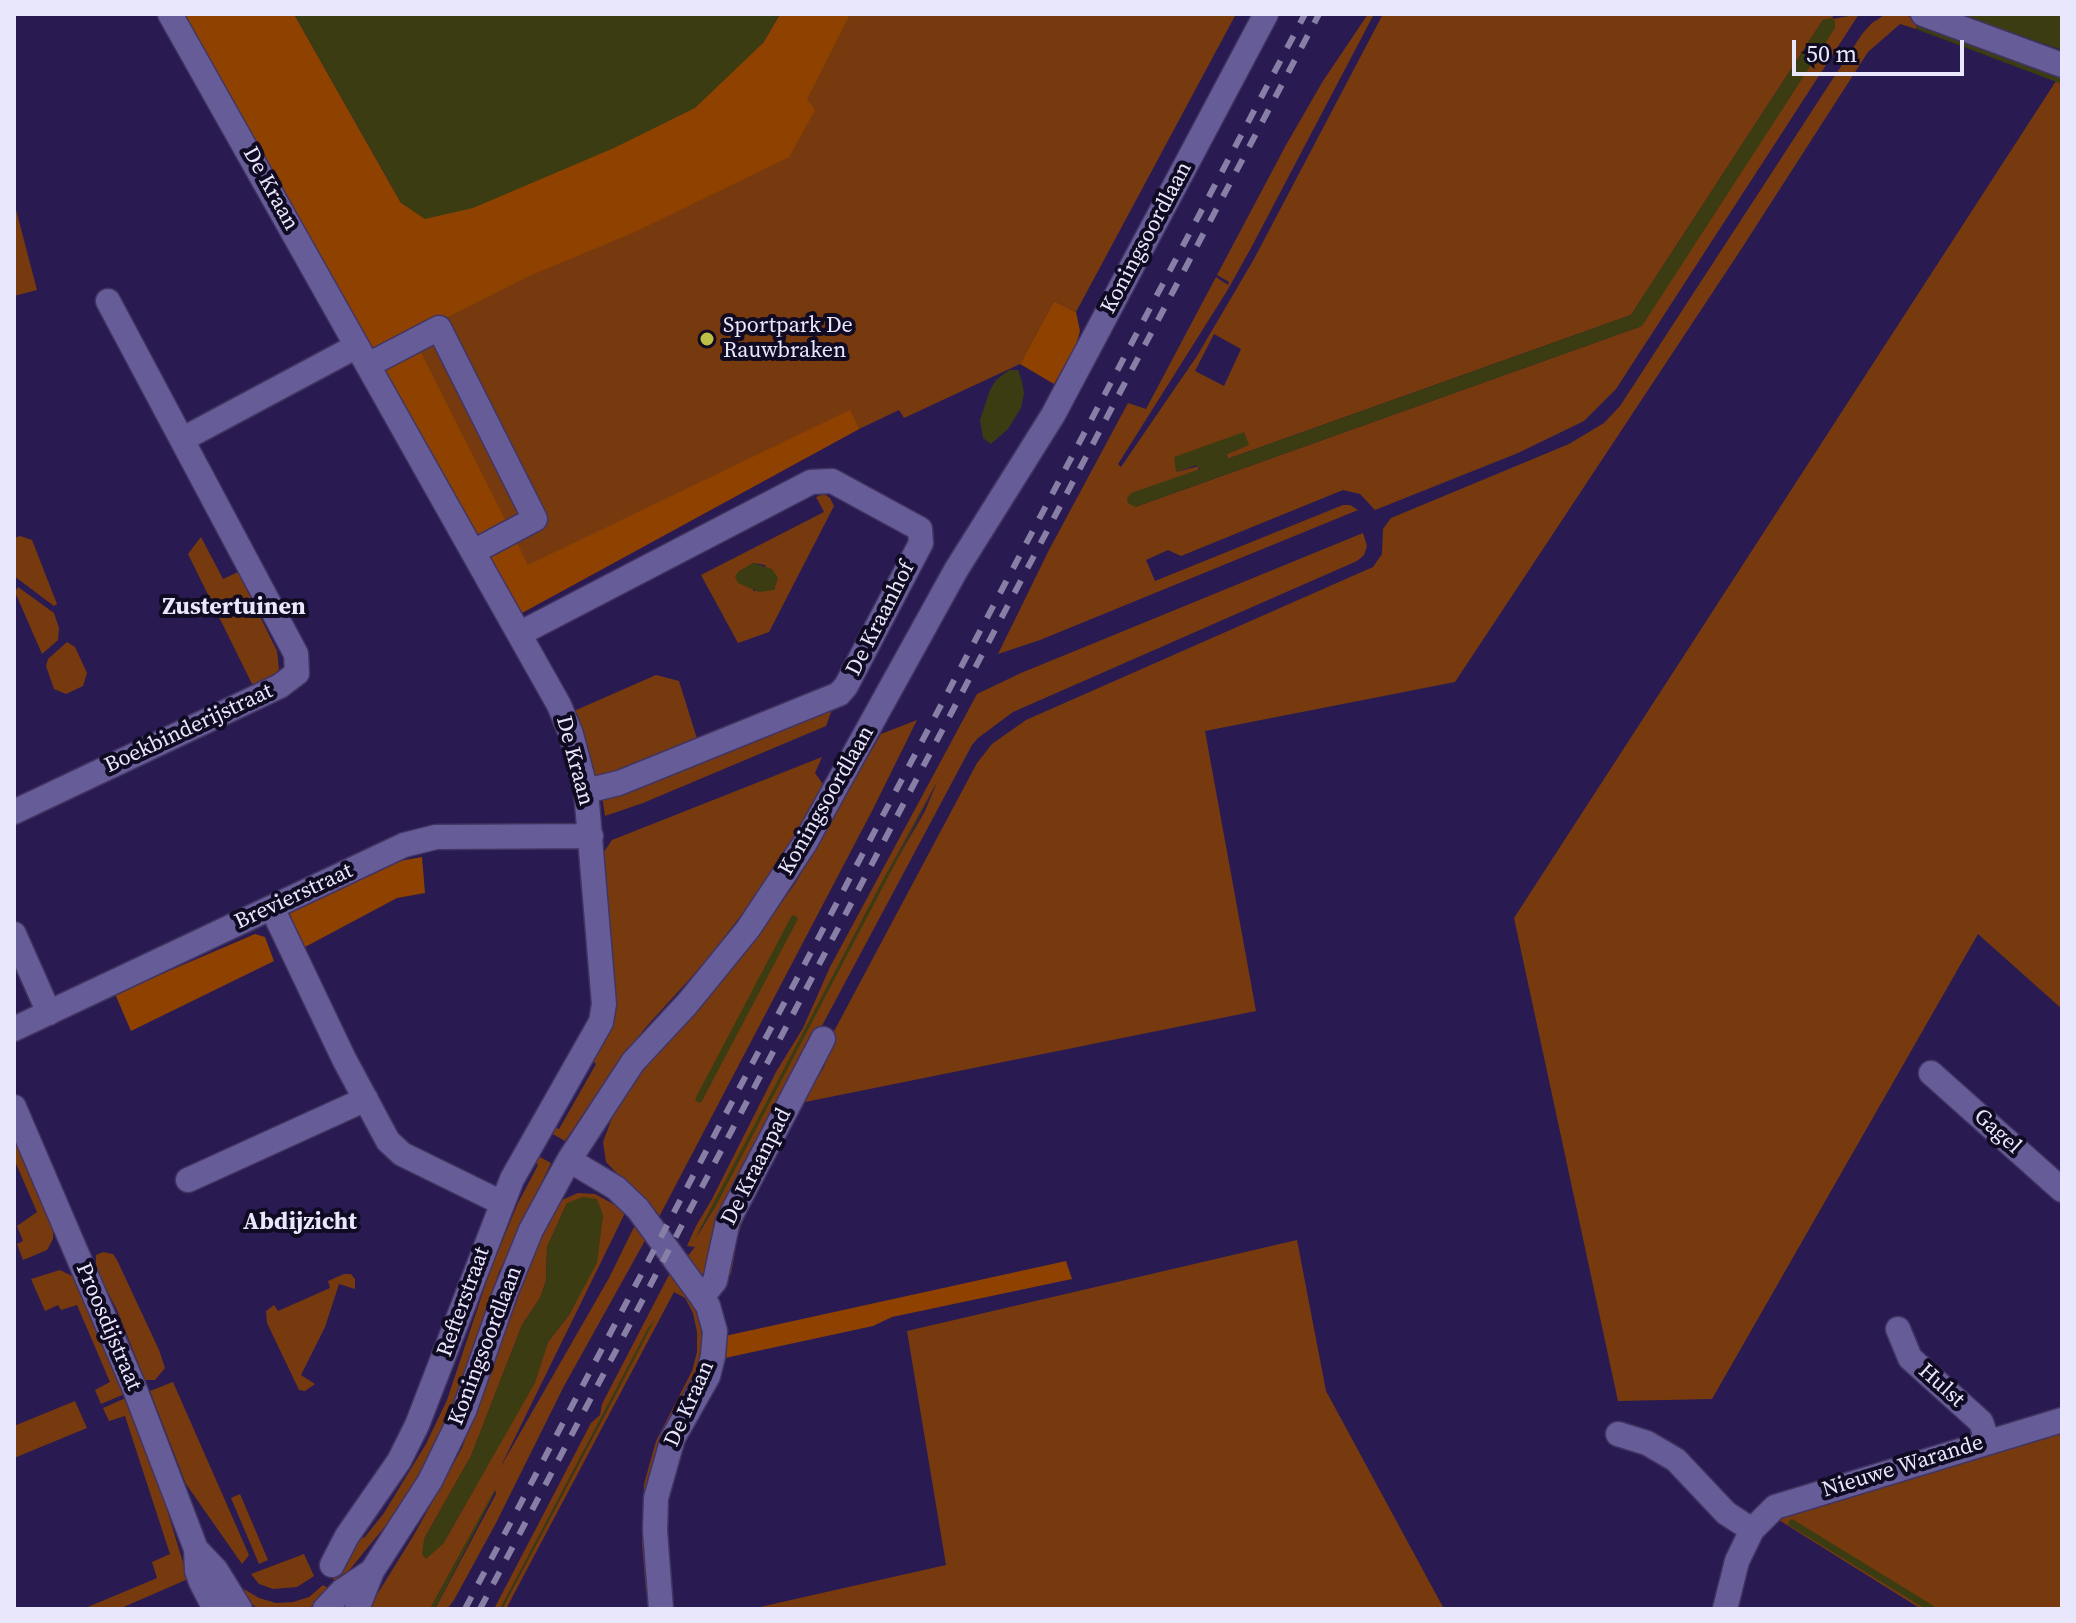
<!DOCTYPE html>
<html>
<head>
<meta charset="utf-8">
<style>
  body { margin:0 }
  #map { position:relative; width:2076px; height:1623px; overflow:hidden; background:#291b51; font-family:"Source Serif 4",serif }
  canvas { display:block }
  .frame { position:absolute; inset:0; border:16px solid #e9e7fc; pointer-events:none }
  .scale { position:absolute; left:1792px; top:40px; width:172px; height:36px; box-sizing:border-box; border:4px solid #e9e7fc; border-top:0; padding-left:10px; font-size:24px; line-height:28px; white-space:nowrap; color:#e9e7fc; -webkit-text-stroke:6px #100b23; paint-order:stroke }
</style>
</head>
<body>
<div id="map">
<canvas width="2076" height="1623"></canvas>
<div class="frame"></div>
<div class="scale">50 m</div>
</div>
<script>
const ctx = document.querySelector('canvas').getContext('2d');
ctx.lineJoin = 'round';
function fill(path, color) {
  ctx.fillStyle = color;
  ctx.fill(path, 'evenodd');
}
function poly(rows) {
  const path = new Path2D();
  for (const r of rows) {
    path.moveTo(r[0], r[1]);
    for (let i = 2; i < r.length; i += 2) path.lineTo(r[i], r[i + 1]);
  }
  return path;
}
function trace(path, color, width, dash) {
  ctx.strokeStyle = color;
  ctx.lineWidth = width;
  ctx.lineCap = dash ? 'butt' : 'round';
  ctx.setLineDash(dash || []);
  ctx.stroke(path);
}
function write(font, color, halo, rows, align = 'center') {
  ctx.font = font + ' "Source Serif 4",serif';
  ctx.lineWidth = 8;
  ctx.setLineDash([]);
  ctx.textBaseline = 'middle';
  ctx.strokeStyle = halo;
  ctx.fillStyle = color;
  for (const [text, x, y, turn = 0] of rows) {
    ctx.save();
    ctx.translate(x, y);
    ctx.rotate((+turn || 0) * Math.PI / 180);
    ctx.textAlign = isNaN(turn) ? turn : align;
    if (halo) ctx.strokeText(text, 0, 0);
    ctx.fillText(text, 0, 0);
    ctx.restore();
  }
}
fill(poly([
  [838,14,1236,14,1076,312,1054,301,1020,364,904,418,899,410,859,429,520,614,367,313],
  [1368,14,1374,14,1251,248,1227,291,1118,464,1121,467,1197,356,1254,259,1383,14,1832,14,1833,19,1859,14,1616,389,1584,421,1518,453,1375,510,1360,494,1343,490,1181,556,1168,550,1146,560,1155,581,1343,505,1350,505,1358,510,1040,640,998,654,1049,550,1128,403,1146,409,1216,277,1228,285,1229,282,1217,275,1286,145,1323,81],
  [1823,20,1835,27,1639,327,1135,507,1198,470,1199,466,1177,472,1249,445,1227,454,1227,458,1230,458,1631,315],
  [1214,334,1241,349,1224,386,1195,371],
  [1886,14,1902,14,2062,72,1917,25,1916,29,1900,24,1868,52,1740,251,1455,682,1205,731,1256,1011,805,1102,747,1210,738,1235,731,1274,725,1274,732,1235,809,1085,814,1084,825,1065,824,1060,832,1035,977,763,992,744,1026,720,1373,567,1382,554,1383,529,1391,518,1569,444,1604,423,1620,406,1862,34,1872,23],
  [2056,81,2062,84,2062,1009,1978,934,1712,1399,1618,1401,1514,918],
  [14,202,37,290,14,296],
  [824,494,830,498,834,506,769,632,738,643,701,575,824,512,816,497],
  [753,563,765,565,775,589,753,591],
  [1363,533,1367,546,1364,555,1357,561,1013,712,978,738,972,745,723,1211,709,1274,697,1274,686,1258,695,1247,687,1246,696,1226,712,1199,776,1072,803,1028,830,967,977,694,1021,673],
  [937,782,925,811,885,880,715,1207,696,1238,880,886],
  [20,536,32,540,57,604,54,606,14,576,14,538],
  [201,537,223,579,238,572,277,651,279,669,272,681,254,688,188,554],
  [18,587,54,613,59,628,58,640,42,654,15,592],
  [67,642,75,647,87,673,83,686,66,694,54,689,46,666,48,659],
  [656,675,679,681,698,742,630,770,595,776,574,711],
  [835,701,826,726,643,803,605,816,602,796],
  [917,720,872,811,659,1217,606,1162,603,1142,613,1115,624,1096,666,1041,748,950,796,882,881,734],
  [822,757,815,773,825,787,762,888,706,961,646,1027,611,1073,565,1141,551,1133,553,1127,559,1129,596,1064,591,1059,604,852,612,840],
  [14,1137,53,1229,53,1239,47,1250,23,1260,17,1244,23,1241,17,1226,37,1212,14,1159],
  [536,1155,551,1163,499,1272,451,1410,416,1480,387,1524,338,1584,333,1579,334,1573,357,1534,364,1538,384,1513,426,1444,447,1400,490,1271,518,1203,538,1165,533,1160],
  [578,1193,595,1194,626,1211,500,1468,609,1278,636,1223,647,1237,564,1386,496,1523,454,1600,447,1609,435,1609,496,1494,495,1490,430,1609,374,1609,370,1606,415,1533,462,1448,537,1246,562,1200],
  [567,1203,603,1215,596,1263,569,1315,548,1342,534,1383,443,1544,424,1539,471,1456,522,1325,540,1298,546,1281,547,1247],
  [1297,1240,1326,1391,1444,1609,751,1609,946,1565,907,1331],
  [103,1252,113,1254,117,1260,159,1350,165,1368,155,1380,145,1380,117,1310,96,1269,96,1255],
  [672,1269,696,1311,701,1330,702,1350,694,1378,670,1424,650,1590,646,1592,642,1543,644,1484,656,1441,692,1371,697,1352,697,1332,693,1313,685,1298,674,1292,506,1609,502,1609,655,1320,500,1609,494,1609,591,1423,600,1415,602,1404],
  [60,1270,74,1277,127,1393,101,1404,95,1390,110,1382,77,1305,61,1310,58,1305,45,1311,31,1279],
  [344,1274,351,1274,355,1279,355,1289,339,1284,325,1327,301,1375,315,1384,305,1391,299,1390,267,1323,266,1311,274,1305,278,1311,330,1288,328,1281],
  [173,1382,249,1555,242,1564,186,1484,150,1391],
  [128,1397,148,1447,188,1579,119,1609,83,1609,157,1578,152,1562,170,1554,125,1416,109,1421,103,1408],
  [75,1401,87,1428,14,1458,14,1426],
  [2062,1431,2062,1609,1921,1609,1779,1520,1798,1510],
  [240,1494,268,1560,259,1564,231,1498],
  [304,1554,314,1576,297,1587,273,1589,259,1584,251,1574],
  [323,1585,332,1591,308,1609,258,1609,238,1592,242,1588,259,1598,276,1603,293,1602,309,1597]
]), '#773a0e');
fill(poly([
  [180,14,294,14,401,203,763,43,780,14,850,14,807,99,815,110,789,157,635,232,527,277,412,335,528,565,850,410,859,429,520,614],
  [1054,301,1076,312,1080,331,1076,345,1054,384,1020,364],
  [422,857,425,893,397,898,305,947,285,904,377,865],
  [255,934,265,937,274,961,131,1031,115,994],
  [1066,1261,1072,1279,892,1317,873,1326,725,1358,725,1336]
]), '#8f4100');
fill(poly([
  [294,14,780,14,763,43,695,108,614,148,473,208,425,219,401,203],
  [1959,14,2062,14,2062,50,1987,24],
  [1831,18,1835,21,1835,28,1642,326,1135,507,1128,503,1127,498,1131,493,1200,469,1196,465,1176,472,1174,457,1244,432,1249,445,1227,454,1226,457,1230,458,1631,315,1823,20],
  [1917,24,2062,74,2062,84,1916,29],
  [1009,370,1018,370,1022,382,1024,393,1021,408,1008,429,991,444,983,438,980,420,990,390,996,380],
  [753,563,772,569,778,578,774,590,759,592,738,583,735,576,739,571],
  [938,782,715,1207,695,1238,880,886],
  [583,1197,597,1199,603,1215,597,1263,569,1315,548,1342,535,1383,443,1544,426,1559,422,1554,424,1539,471,1456,522,1325,540,1298,546,1281,547,1247,567,1203],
  [655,1319,502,1609,500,1609,648,1328],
  [496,1490,435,1609,430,1609,493,1493]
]), '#3b3c11');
trace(poly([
  [699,1099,794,919],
  [1792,1523,1932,1609]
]), '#3b3c11', 7);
const minor = poly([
  [170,14,559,705,571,734,586,791,604,1004,601,1022,512,1179,417,1425,399,1461,347,1536,332,1565],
  [1923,14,2062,65],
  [368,365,439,328,535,519,473,552],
  [183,439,357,346],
  [519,634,811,482,832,481,920,529,921,543,846,686,839,694,619,783,586,791],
  [14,812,280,686,297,673,296,654,108,301],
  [272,908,344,1059,388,1141,402,1154,502,1203],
  [14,934,49,1013],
  [14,1029,404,845,436,837,591,836],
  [1931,1073,2062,1190],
  [14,1107,136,1392,196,1549,197,1571,201,1582,215,1609],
  [569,1160,616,1188,638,1209,702,1297,708,1306,715,1331,713,1356,708,1376,673,1438,656,1498,655,1531,661,1609],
  [188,1180,366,1099],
  [702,1297,715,1281,728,1221,823,1039],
  [1898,1329,1910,1358,1981,1422,1988,1442],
  [1618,1434,1647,1443,1676,1460,1726,1513,1752,1530],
  [196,1549,216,1570,240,1609],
  [325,1609,342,1591,372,1571],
  [357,1609,372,1571,430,1481,464,1411,505,1294,531,1230,569,1160,633,1062,687,1004,748,929,805,843,956,570,1053,415,1266,14],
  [1725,1609,1737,1561,1752,1530,1775,1507,2062,1420]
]);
trace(minor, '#423461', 27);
trace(minor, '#665c98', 24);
trace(poly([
  [465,1609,1305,14],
  [480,1609,1319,14]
]), '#877fa5', 6, [14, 14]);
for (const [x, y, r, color] of [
  [707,339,8,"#bcbf43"]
]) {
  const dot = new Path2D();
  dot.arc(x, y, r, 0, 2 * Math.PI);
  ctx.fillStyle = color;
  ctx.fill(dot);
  trace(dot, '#100b23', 3);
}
write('22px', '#e9e7fc', '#100b23', [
  ["De Kraan",270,189,61],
  ["Koningsoordlaan",1147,238,-62],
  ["De Kraanhof",881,619,-63],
  ["Boekbinderijstraat",189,729,-25],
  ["De Kraan",574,761,75],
  ["Koningsoordlaan",827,801,-60],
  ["Brevierstraat",294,897,-25],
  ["Gagel",1997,1132,42],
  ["De Kraanpad",757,1167,-63],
  ["Refterstraat",464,1302,-70],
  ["Proosdijstraat",108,1327,67],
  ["Koningsoordlaan",486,1346,-69],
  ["Hulst",1941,1386,42],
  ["De Kraan",690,1404,-66],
  ["Nieuwe Warande",1903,1467,-17]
]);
write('22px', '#e9e7fc', '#100b23', [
  ["Sportpark De",723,326],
  ["Rauwbraken",723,351]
], 'left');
write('bold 24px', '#e9e7fc', '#100b23', [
  ["Zustertuinen",234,608],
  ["Abdijzicht",300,1223]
]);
</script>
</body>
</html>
